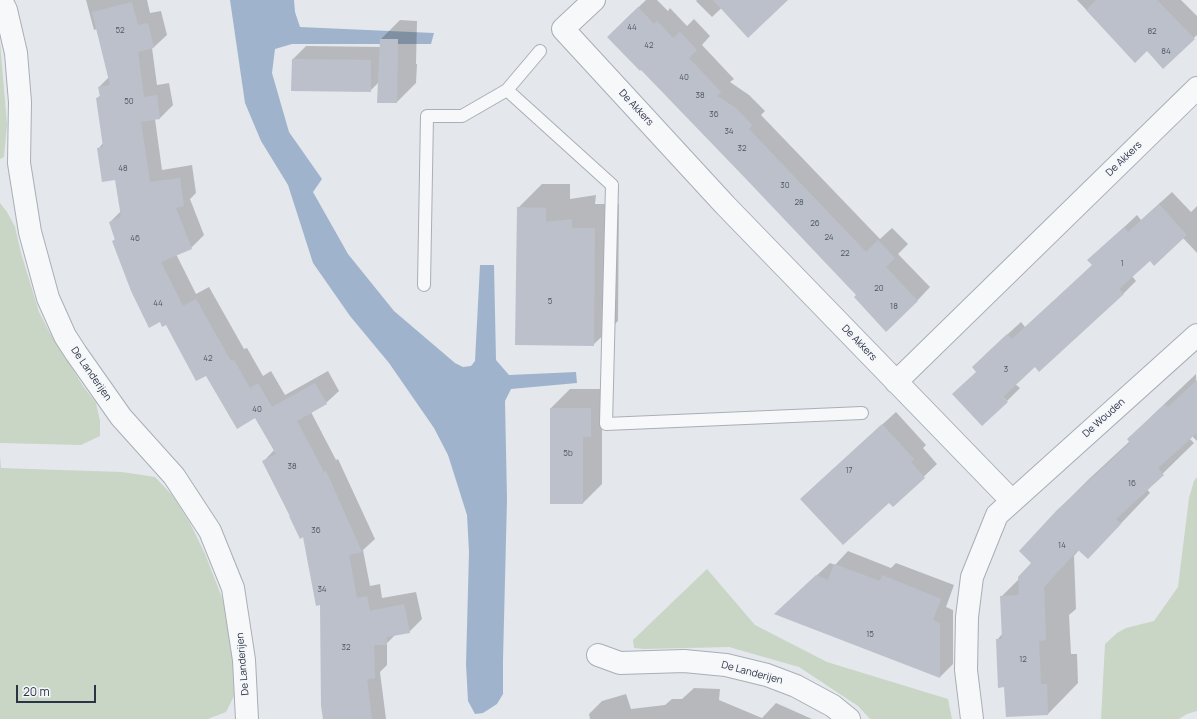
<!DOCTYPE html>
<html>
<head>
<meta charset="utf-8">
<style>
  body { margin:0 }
  #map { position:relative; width:1197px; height:719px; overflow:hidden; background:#e4e7ec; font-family:Manrope,sans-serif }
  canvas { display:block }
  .scale { position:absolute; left:16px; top:685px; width:80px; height:18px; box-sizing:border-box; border:2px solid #2b3445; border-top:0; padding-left:5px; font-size:12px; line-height:14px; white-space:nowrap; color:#2b3445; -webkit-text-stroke:3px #f4f6f9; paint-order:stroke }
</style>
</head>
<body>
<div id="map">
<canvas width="1197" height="719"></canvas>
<div class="scale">20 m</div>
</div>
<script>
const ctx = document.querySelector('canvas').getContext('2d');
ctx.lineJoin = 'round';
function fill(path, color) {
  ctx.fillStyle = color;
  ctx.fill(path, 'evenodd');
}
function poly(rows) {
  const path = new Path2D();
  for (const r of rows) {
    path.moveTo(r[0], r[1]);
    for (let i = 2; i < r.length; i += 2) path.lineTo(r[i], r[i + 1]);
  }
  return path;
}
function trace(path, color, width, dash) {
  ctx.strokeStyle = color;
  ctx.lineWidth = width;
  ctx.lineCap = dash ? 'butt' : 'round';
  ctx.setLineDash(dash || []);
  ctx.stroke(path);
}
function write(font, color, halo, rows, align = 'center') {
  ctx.font = font + ' Manrope,sans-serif';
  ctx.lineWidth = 3;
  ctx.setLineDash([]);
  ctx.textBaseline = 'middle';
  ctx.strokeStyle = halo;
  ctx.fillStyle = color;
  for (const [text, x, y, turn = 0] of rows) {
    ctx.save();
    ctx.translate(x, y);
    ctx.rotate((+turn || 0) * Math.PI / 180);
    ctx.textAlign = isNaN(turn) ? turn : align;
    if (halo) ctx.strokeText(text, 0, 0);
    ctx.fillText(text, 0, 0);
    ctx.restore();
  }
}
fill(poly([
  [0,42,7,124,4,157,0,159],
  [0,203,7,212,15,227,21,253,39,312,51,335,83,386,96,403,100,421,100,436,81,445,0,443],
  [0,456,1,468,122,472,155,477,172,495,190,523,205,554,223,600,233,656,234,696,226,712,208,719,0,719],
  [1197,477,1197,711,1187,714,1179,719,1101,719,1105,644,1117,633,1126,628,1154,621,1178,587,1189,498,1194,481],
  [707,569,755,625,827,662,948,699,952,719,870,719,858,706,799,667,729,647,644,649,634,648,633,640]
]), '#c9d6c5');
fill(poly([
  [230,0,294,0,295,12,300,27,434,33,431,44,292,44,275,49,272,73,289,132,322,179,313,192,348,254,394,311,455,363,463,367,471,366,475,361,480,265,494,265,496,360,509,375,576,372,577,383,511,389,505,401,507,499,503,660,503,694,497,704,483,713,475,714,468,701,466,664,469,552,467,515,448,455,434,428,389,363,350,316,313,263,288,185,261,141,245,103]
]), '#9fb4cc');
fill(poly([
  [86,0,147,0,150,13,161,11,167,35,154,47,152,48,157,85,169,83,173,105,160,118,155,119,162,170,192,165,196,193,190,199,204,235,191,248,176,254,196,294,209,287,244,349,247,348,263,376,271,371,285,395,328,371,339,391,326,403,311,412,336,460,338,459,375,539,363,550,370,586,380,584,382,598,416,592,422,619,409,632,396,634,387,643,387,665,380,672,386,719,324,719,321,604,304,536,290,516,263,462,274,450,255,417,207,374,166,324,113,241,116,238,110,222,121,211,116,179,98,149,103,143,97,98,101,95,99,87,109,77,97,29,94,30],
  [646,0,657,0,668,11,670,8,687,26,694,19,710,36,702,45,734,79,730,82,749,95,765,111,761,115,880,239,892,228,908,244,898,254,930,287,917,301,858,295,621,24],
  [697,0,730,0,712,17,696,1],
  [1077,0,1181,0,1197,16,1197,35,1163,67,1147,50,1135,61],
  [400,20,417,21,416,64,417,64,416,83,397,102,379,82,370,91,293,59,306,46,381,47,381,39],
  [542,184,570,184,570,199,596,195,595,204,619,204,618,321,593,345,518,208],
  [1172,192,1191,212,1197,206,1197,253,1183,238,1150,259,1132,276,1136,281,1123,294,1035,366,1015,384,1020,388,1007,401,977,372,986,354,1021,322,1025,327,1093,265,1102,248,1137,215,1141,220],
  [1196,374,1197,441,1192,436,1189,438,1194,443,1147,489,1150,493,1088,558,1079,550,1074,556,1076,609,1069,615,1071,654,1077,654,1078,683,1048,714,1007,716,1005,686,997,640,1003,633,1001,597,1019,579,1032,563,1058,510,1089,479,1130,441,1128,439,1159,409],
  [570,389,609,389,602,424,602,484,583,503,551,408],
  [896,412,926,445,923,448,937,464,893,506,889,502,815,486],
  [848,551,891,568,896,563,954,585,946,607,953,610,953,664,940,677,789,601,830,563,835,565],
  [694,688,720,689,719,700,762,718,776,703,812,719,590,719,589,714,602,701,626,694,631,709,665,705,672,699,682,699]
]), '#0003');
fill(poly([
  [713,0,788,0,748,38],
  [1096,0,1157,0,1195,39,1163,69,1147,51,1135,63,1086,10],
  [132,2,138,25,148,23,154,48,138,52,144,97,157,95,160,119,141,122,150,182,180,178,184,206,176,208,192,249,161,262,183,306,196,299,231,361,234,360,250,388,258,383,272,407,315,383,327,404,297,421,324,472,326,471,362,552,349,555,357,598,367,596,370,611,404,604,410,633,387,637,387,645,374,645,375,678,367,679,372,719,323,719,321,706,320,605,316,606,303,537,300,539,289,516,290,516,262,461,276,454,255,418,237,429,206,376,196,381,166,325,162,327,160,322,149,328,131,291,112,241,115,240,109,222,121,217,115,180,102,182,97,148,103,147,96,98,100,97,98,87,110,85,92,12],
  [638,7,654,24,657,21,673,38,680,32,697,50,689,58,721,92,717,96,736,108,752,125,749,129,866,252,878,240,895,258,886,267,918,301,886,332,854,297,856,295,746,179,641,70,640,71,607,37],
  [380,39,398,39,397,103,377,103],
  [292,59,371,60,371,92,291,91],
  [1159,204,1187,235,1154,266,1150,261,1119,289,1124,294,1039,372,1035,367,1003,397,1008,402,982,426,952,394,976,372,972,367,1007,334,1012,339,1092,265,1087,260,1124,227,1128,232],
  [517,207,546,208,546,222,572,219,572,228,595,228,594,346,515,345],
  [1197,380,1197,433,1158,468,1164,475,1116,519,1121,524,1088,559,1078,550,1044,587,1046,640,1039,641,1041,684,1047,684,1048,715,1006,717,1004,687,998,688,996,639,1002,639,1000,596,1019,595,1018,577,1031,563,1019,551,1057,510,1130,443,1127,439,1165,404,1168,407],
  [550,408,591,408,591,437,583,437,583,504,550,504],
  [882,424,914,459,911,462,925,478,893,507,889,503,843,545,800,499],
  [834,564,880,581,882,575,941,599,933,620,940,623,940,678,774,614,816,575,828,580]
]), '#bbc0ca');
const service = poly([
  [507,90,612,185,606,424,862,413],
  [424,285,427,116,462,116,507,90,540,51]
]);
const minor = poly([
  [1,0,6,10,16,53,20,102,19,163,30,232,48,298,65,336,76,353,121,417,174,476,210,531,233,588,244,660,247,719],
  [594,0,563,29,725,205,1012,501],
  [896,382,1197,88],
  [598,655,620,663,684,661,726,665,767,675,796,686,833,706,849,719],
  [972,719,966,670,967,617,972,577,997,515,1197,335]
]);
trace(service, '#a9aeb7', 14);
trace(minor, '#a9aeb7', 24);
trace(service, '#f7f8fa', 12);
trace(minor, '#f7f8fa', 22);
write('8px', '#4f5766', null, [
  ["44",632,28],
  ["52",120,31],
  ["82",1152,32],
  ["42",649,46],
  ["84",1166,52],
  ["40",684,78],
  ["38",700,96],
  ["50",129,102],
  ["36",714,115],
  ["34",729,132],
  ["32",742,149],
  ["48",123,169],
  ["30",785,186],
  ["28",799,203],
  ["26",815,224],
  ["24",829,238],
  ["46",135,239],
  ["22",845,254],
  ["1",1122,264],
  ["20",879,289],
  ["5",550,302],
  ["44",158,304],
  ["18",894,307],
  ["42",208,359],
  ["3",1006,370],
  ["40",257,410],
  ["5b",568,454],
  ["38",292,467],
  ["17",849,471],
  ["16",1132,484],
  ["36",316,531],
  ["14",1062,546],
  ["34",322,590],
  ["15",870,635],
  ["32",346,648],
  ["12",1023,660]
]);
write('10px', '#2b3445', '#f4f6f9', [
  ["De Akkers",636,108,47],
  ["De Akkers",1124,159,-44],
  ["De Akkers",859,343,46],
  ["De Landerijen",91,374,55],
  ["De Wouden",1104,418,-42],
  ["De Landerijen",243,664,-95],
  ["De Landerijen",752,673,15]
]);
</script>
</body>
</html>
